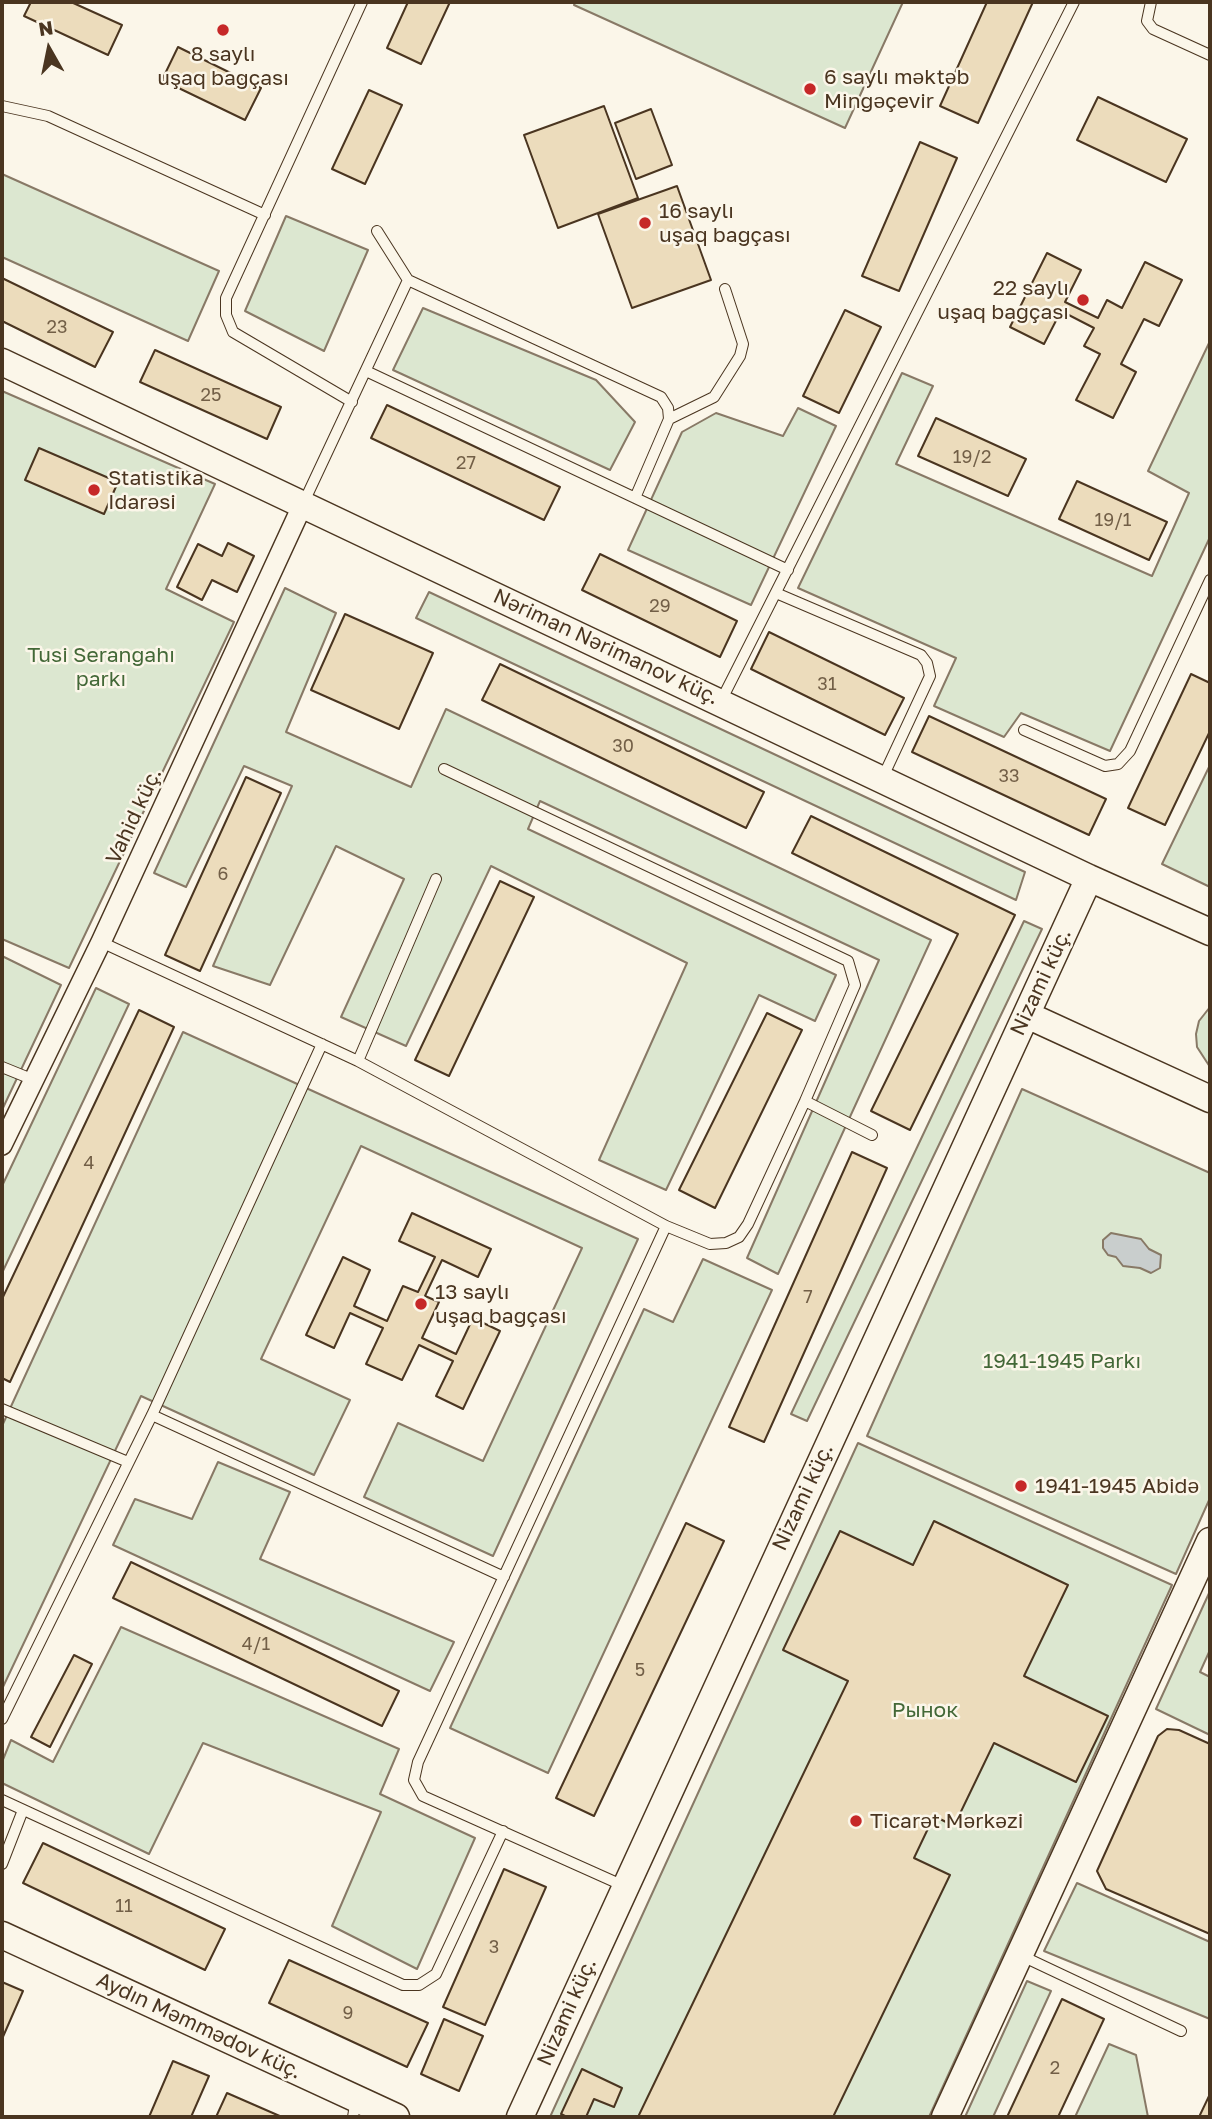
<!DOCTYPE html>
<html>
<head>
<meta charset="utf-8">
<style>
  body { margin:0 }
  #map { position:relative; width:1212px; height:2119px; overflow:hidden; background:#fbf6e9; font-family:"Golos Text",sans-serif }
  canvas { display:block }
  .frame { position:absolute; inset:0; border:4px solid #4a3520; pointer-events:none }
  .north { position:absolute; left:14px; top:14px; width:70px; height:70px; -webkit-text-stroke:5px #fbf6e9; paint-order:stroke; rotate:351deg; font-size:19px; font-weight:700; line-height:28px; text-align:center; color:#4a3520 }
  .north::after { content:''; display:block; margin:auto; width:24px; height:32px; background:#4a3520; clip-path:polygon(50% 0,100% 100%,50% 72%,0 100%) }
</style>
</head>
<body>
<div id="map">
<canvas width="1212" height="2119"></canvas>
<div class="frame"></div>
<div class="north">N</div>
</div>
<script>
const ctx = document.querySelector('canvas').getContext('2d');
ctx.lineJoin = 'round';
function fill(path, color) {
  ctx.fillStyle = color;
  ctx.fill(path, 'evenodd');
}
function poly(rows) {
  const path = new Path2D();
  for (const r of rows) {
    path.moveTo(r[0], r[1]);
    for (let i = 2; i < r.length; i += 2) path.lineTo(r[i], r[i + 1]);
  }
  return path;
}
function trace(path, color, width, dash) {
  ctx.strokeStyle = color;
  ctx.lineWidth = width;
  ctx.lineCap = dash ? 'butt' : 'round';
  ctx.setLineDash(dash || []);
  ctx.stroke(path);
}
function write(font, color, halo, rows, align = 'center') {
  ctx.font = font + ' "Golos Text",sans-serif';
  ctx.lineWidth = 5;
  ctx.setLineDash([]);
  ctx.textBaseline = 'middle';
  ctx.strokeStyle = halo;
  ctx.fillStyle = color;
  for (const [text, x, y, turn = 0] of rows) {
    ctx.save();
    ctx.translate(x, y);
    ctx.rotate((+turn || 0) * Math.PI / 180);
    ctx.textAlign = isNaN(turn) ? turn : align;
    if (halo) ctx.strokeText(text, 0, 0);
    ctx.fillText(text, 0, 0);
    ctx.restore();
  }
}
const green = poly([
  [575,2,903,2,845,128,574,5,575,2],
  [2,174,219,271,188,341,2,257,2,174],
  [286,216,368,250,324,351,245,311,286,216],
  [423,308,596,380,635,422,610,470,393,370,423,308],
  [1210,341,1210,537,1110,751,1021,713,1004,737,934,706,956,658,798,588,902,373,933,386,896,464,1152,576,1189,493,1148,471,1210,341],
  [2,391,215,484,166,589,234,622,69,968,2,939,2,391],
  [798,408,836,426,751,605,628,550,682,432,716,413,783,436,798,408],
  [285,588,336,613,286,732,411,787,446,709,931,940,778,1274,747,1258,879,960,540,801,528,829,836,975,815,1021,759,995,666,1190,599,1160,687,963,491,866,406,1046,341,1017,404,879,336,846,270,985,213,966,292,786,244,766,186,887,154,873,285,588],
  [429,592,1025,872,1016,900,416,618,429,592],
  [1210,765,1210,887,1162,864,1210,765],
  [1024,921,1042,929,807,1421,791,1414,1024,921],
  [2,956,61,985,2,1110,2,956],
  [96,988,129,1004,2,1273,2,1186,96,988],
  [1210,1007,1210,1067,1197,1047,1196,1034,1199,1021,1210,1007],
  [183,1032,638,1239,493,1556,364,1497,398,1423,483,1461,582,1248,361,1146,261,1359,350,1400,314,1475,141,1396,2,1689,2,1426,183,1032],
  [1022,1089,1210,1173,1210,1498,1176,1574,867,1436,1022,1089],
  [703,1259,772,1290,548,1773,450,1728,644,1309,673,1322,703,1259],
  [858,1443,1172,1585,929,2117,550,2117,858,1443],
  [218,1462,290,1492,260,1559,454,1642,430,1691,113,1545,135,1499,192,1519,218,1462],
  [1210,1591,1210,1650,1200,1672,1210,1677,1210,1735,1156,1709,1210,1591],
  [121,1627,399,1749,380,1794,475,1838,417,1969,332,1926,381,1812,203,1743,149,1854,2,1783,2,1762,11,1740,53,1762,121,1627],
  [1077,1883,1210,1942,1210,2019,1044,1951,1077,1883],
  [1027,1981,1051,1991,993,2117,965,2117,1027,1981],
  [1109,2044,1136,2055,1148,2117,1075,2117,1109,2044]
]);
fill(green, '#dce7d0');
trace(green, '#887966', 2);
const water = poly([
  [1111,1233,1141,1239,1149,1249,1161,1255,1160,1268,1151,1273,1140,1268,1123,1266,1116,1257,1108,1255,1103,1248,1103,1240,1111,1233]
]);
fill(water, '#c9cecd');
trace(water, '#887966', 2);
const building = poly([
  [31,2,71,2,122,25,108,55,24,16,31,2],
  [408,2,450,2,421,64,387,48,408,2],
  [987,2,1033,2,978,123,940,106,987,2],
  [178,47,261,88,245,120,162,80,178,47],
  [369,90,402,105,365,184,332,169,369,90],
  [1098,97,1187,139,1166,182,1077,140,1098,97],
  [604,106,638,198,558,228,524,135,604,106],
  [651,109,672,165,636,179,615,123,651,109],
  [920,142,957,158,899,291,862,276,920,142],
  [677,186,711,280,632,308,598,214,677,186],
  [1047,253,1081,270,1065,302,1098,318,1107,300,1122,308,1145,262,1182,280,1159,326,1144,319,1121,364,1136,372,1113,418,1076,400,1100,354,1084,346,1094,328,1061,311,1044,344,1010,327,1047,253],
  [2,278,113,332,95,367,2,321,2,278],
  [845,310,881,327,839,413,803,396,845,310],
  [155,350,281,407,267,439,140,382,155,350],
  [387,405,560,487,544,520,371,438,387,405],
  [936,418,1026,459,1008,496,918,456,936,418],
  [39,448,118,482,104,514,25,480,39,448],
  [1077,481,1167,522,1149,560,1059,519,1077,481],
  [228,543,254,556,237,592,212,580,202,600,177,587,198,544,222,556,228,543],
  [600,554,737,621,720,657,582,590,600,554],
  [345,614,433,653,399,729,311,690,345,614],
  [769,632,904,698,885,735,751,669,769,632],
  [500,664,764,792,746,828,482,700,500,664],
  [1191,674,1210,683,1210,731,1165,825,1128,808,1191,674],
  [929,716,1106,799,1089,835,912,752,929,716],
  [246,777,281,793,200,971,165,955,246,777],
  [811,816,1015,915,910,1130,871,1111,958,934,792,853,811,816],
  [500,881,534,897,449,1076,415,1060,500,881],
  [139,1010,174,1027,10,1382,2,1378,2,1299,139,1010],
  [767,1013,802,1030,715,1208,679,1190,767,1013],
  [852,1152,887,1168,764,1442,729,1427,852,1152],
  [412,1213,491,1249,478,1277,442,1260,425,1296,439,1302,422,1338,456,1354,473,1318,500,1331,463,1409,436,1396,453,1361,419,1345,402,1380,366,1364,383,1328,350,1313,334,1348,306,1335,343,1257,370,1270,354,1306,387,1321,403,1286,418,1292,435,1257,399,1241,412,1213],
  [934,1521,1068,1585,1024,1676,1108,1716,1076,1782,994,1743,954,1826,934,1816,914,1858,950,1875,833,2117,638,2117,848,1681,783,1650,840,1531,913,1565,934,1521],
  [686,1523,724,1541,594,1816,556,1798,686,1523],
  [131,1562,399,1691,382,1726,113,1598,131,1562],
  [74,1655,92,1664,50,1747,31,1737,74,1655],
  [1167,1729,1179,1730,1210,1744,1210,1934,1106,1889,1097,1871,1158,1736,1167,1729],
  [43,1843,225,1929,205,1970,23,1883,43,1843],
  [504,1869,546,1887,485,2025,443,2007,504,1869],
  [289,1960,428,2023,407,2067,269,2003,289,1960],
  [2,1982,23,1991,2,2039,2,1982],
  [1062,1999,1104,2019,1058,2117,1007,2117,1062,1999],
  [444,2019,483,2036,459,2091,421,2074,444,2019],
  [173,2061,209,2076,191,2117,149,2117,173,2061],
  [582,2069,622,2088,614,2107,594,2099,586,2117,567,2117,561,2114,582,2069],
  [227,2093,282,2117,216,2117,227,2093],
  [1210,2094,1210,2117,1199,2117,1210,2094]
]);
fill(building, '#ecdcbc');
trace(building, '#4a3520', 2);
const lane = poly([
  [1151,2,1147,21,1153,29,1210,55],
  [2,106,48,116,265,215],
  [377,231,408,280],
  [366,371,788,570],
  [352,402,233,332,226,315,226,298,362,2],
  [669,419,714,397,740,356,743,344,725,289],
  [303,504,408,280,661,397,668,408,669,419,635,498],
  [776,593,921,655,927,663,930,676,882,779],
  [721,701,1074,2],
  [1024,730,1105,766,1118,764,1130,751,1210,580],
  [101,942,358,1061,666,1226,710,1244,726,1243,739,1237,748,1224,805,1101,855,985,848,961,444,769],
  [358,1061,436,879],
  [2,1067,34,1080],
  [805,1101,872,1135],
  [2,1409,128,1462],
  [152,1415,504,1577],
  [2,1719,152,1415,322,1044],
  [2,1800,403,1985,419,1985,436,1974,503,1831],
  [2,1864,23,1810],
  [624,1886,423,1796,414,1780,418,1762,666,1226],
  [1022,1956,1181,2031],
  [353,2117,356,2099]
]);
const street = poly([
  [2,1145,101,942,303,504]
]);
const secondary = poly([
  [2,362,1089,878,1210,932],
  [1027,1015,1210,1099],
  [2,1935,396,2117],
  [520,2117,1089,878],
  [945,2117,1210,1541]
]);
trace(lane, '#4a3520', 12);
trace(street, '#4a3520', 22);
trace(secondary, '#4a3520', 29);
trace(lane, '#fbf6e9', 10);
trace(street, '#fbf6e9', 19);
trace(secondary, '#fbf6e9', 26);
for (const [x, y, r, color] of [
  [223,30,7,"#c62828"],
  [810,89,7,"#c62828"],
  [645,223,7,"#c62828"],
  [1083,300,7,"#c62828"],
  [94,490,7,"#c62828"],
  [421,1304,7,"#c62828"],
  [1021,1486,7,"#c62828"],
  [856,1821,7,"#c62828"]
]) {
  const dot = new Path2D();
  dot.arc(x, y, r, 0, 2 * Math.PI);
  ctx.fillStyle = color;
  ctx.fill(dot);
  trace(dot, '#fbf6e9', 2.5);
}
write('18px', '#725f47', null, [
  ["23",57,327],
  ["25",211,395],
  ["19/2",972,457],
  ["27",466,463],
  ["19/1",1113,520],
  ["29",660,606],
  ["31",827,684],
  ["30",623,746],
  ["33",1009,776],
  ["6",223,874],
  ["4",89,1163],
  ["7",808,1297],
  ["4/1",256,1644],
  ["5",640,1670],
  ["11",124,1906],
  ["3",494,1947],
  ["9",348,2013],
  ["2",1055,2068]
]);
write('21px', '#4a3520', '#fbf6e9', [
  ["8 saylı",223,54,"center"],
  ["uşaq bağçası",223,78,"center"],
  ["6 saylı məktəb",824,77],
  ["Mingəçevir",824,101],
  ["16 saylı",659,211],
  ["uşaq bağçası",659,235],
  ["22 saylı",1069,288,"right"],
  ["uşaq bağçası",1069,312,"right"],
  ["Statistika",108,478],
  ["Idarəsi",108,502],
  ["13 saylı",435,1292],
  ["uşaq bağçası",435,1316],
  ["1941-1945 Abidə",1035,1486],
  ["Ticarət Mərkəzi",870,1821]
], 'left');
write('21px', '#4a3520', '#fbf6e9', [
  ["Nəriman Nərimanov küç.",606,647,25],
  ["Vahid küç.",134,816,-65],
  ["Nizami küç.",1041,982,-65],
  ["Nizami küç.",803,1497,-65],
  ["Nizami küç.",567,2012,-66],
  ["Aydın Məmmədov küç.",199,2026,25]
]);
write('21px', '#436837', '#fbf6e9', [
  ["Tusi Serangahı",101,655],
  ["parkı",101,679],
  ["1941-1945 Parkı",1062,1361],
  ["Рынок",925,1710]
]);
</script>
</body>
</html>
